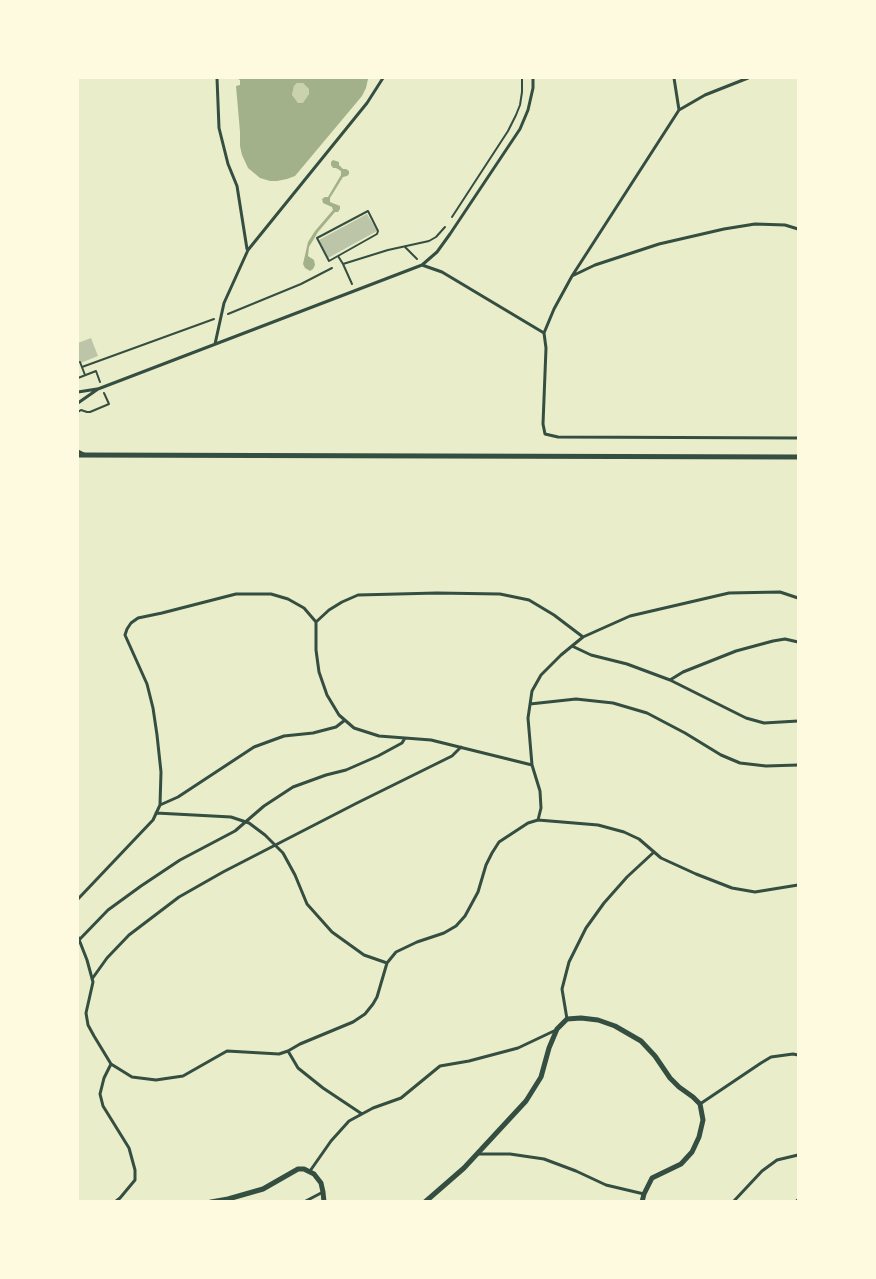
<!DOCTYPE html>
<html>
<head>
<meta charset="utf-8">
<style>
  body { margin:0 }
  #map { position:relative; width:876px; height:1279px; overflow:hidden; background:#e9edc9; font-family:"PT Sans Narrow",sans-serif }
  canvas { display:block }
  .frame { position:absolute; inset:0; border:79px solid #fefae0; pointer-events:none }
</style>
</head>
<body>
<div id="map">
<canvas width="876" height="1279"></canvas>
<div class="frame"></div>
</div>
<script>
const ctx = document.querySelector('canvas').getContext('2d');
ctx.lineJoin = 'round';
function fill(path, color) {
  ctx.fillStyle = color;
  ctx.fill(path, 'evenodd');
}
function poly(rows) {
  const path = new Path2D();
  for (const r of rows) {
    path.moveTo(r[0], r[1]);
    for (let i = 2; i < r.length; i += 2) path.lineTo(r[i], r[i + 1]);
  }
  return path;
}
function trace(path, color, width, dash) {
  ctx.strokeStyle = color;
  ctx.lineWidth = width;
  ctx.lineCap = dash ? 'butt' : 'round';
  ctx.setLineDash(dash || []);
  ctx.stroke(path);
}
fill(poly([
  [297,83,303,83,309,89,309,94,304,103,298,103,294,99,292,95,294,86]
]), '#cad2ad');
fill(poly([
  [236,78,367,78,368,79,366,88,362,96,295,176,287,179,277,181,270,181,260,178,248,168,242,155,240,146,240,132,236,86,240,85,240,80],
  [297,83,303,83,309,89,309,94,303,103,298,103,292,95,294,86],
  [333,160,339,162,339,165,343,169,346,169,349,171,349,174,347,176,343,177,330,198,330,202,340,206,340,209,338,212,335,212,318,232,309,247,308,256,314,260,315,265,313,269,310,271,305,268,303,264,308,242,315,231,333,210,332,207,323,203,322,199,325,197,328,197,341,175,341,171,336,168,333,168,331,165,331,162]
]), '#a3b18a');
fill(poly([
  [367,214,377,231,328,258,319,240],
  [91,338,98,356,78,364,78,343]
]), '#bcc5a7');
trace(poly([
  [368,211,378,231,377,234,329,261,317,238,368,211],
  [452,217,508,131,516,115,520,105,522,92,522,78],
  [405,247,417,259],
  [338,256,343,264,352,284],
  [343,264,388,250,429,241,436,237,445,227],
  [228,314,301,284,332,268],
  [80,362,85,375],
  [82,367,214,319],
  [78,378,96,371,100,382],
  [78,412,81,410,87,412,90,412,109,404,104,393]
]), '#344e41', 2);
trace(poly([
  [217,78,219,128,228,164,237,186,247,249],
  [679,110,705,95,748,78],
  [798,229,785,225,755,224,724,229,659,244,595,265,572,276,554,309,544,333,546,348,543,424,545,434,558,437,798,438],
  [422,265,442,272,544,333],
  [572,276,679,110,674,78],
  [215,344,224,303,248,250,367,103,383,78],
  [78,392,97,389],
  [78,403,98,389,422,265,437,252,450,234,520,129,528,110,533,88,533,78],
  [78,451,84,454],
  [316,622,329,610,342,602,358,595,437,593,500,594,529,600,554,615,583,637],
  [572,646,591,655,627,664,670,680,746,718,764,723,798,721],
  [670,680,683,672,736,651,773,641,785,639,798,642],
  [530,704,576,699,613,703,647,713,685,733,721,755,740,763,766,766,798,765],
  [160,805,178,797,254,747,284,736,313,733,336,727,345,720],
  [156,813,231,817,249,823,265,835,283,853,295,875,307,904,332,932,364,955,387,963],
  [538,820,541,808,540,791,532,765,528,718,532,691,541,675,561,655,583,637,630,616,729,593,780,592,798,598],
  [78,899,153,820,160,805,161,772,157,735,153,708,147,684,125,635,127,629,131,623,138,618,162,613,236,594,271,594,288,599,304,608,316,622,316,650,319,672,327,695,339,715,354,728,379,736,431,740,532,765],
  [78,937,87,960,93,982,86,1013,88,1025,94,1036,111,1064,104,1078,100,1094,103,1106,129,1148,135,1170,135,1180,120,1198,115,1202],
  [79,940,108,910,141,886,180,860,235,831,264,806,293,787,326,775,346,770,378,756,402,743,405,738],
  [92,979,107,958,129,935,179,897,223,872,357,803,452,756,461,747],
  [567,1019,562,989,569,962,586,928,604,903,627,877,654,852],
  [288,1051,298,1068,323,1088,362,1114],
  [111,1064,132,1077,156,1080,183,1076,227,1051,279,1054,288,1051,300,1044,353,1022,365,1014,373,1004,377,997,387,963,396,952,417,942,444,933,456,926,465,916,478,892,486,865,492,853,499,842,528,823,538,820,598,825,624,832,639,839,661,858,696,874,732,888,755,892,798,885],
  [700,1104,761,1063,771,1057,793,1054,798,1055],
  [477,1154,510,1154,544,1159,576,1171,606,1185,644,1194],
  [310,1171,331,1141,349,1121,373,1108,401,1098,440,1066,469,1061,518,1048,556,1030],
  [304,1202,323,1192],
  [733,1202,762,1171,777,1160,798,1155]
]), '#344e41', 3);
trace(poly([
  [78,455,798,457],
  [211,1202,228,1199,263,1189,298,1169,304,1169,314,1174,321,1183,323,1192,324,1202],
  [425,1202,464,1168,526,1101,541,1077,549,1048,557,1029,567,1019,581,1018,598,1020,615,1026,641,1041,655,1056,670,1078,679,1087,693,1097,700,1104,703,1120,699,1137,692,1152,681,1164,652,1178,644,1194,642,1202],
  [798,1202,798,1201]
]), '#344e41', 5);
</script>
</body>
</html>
